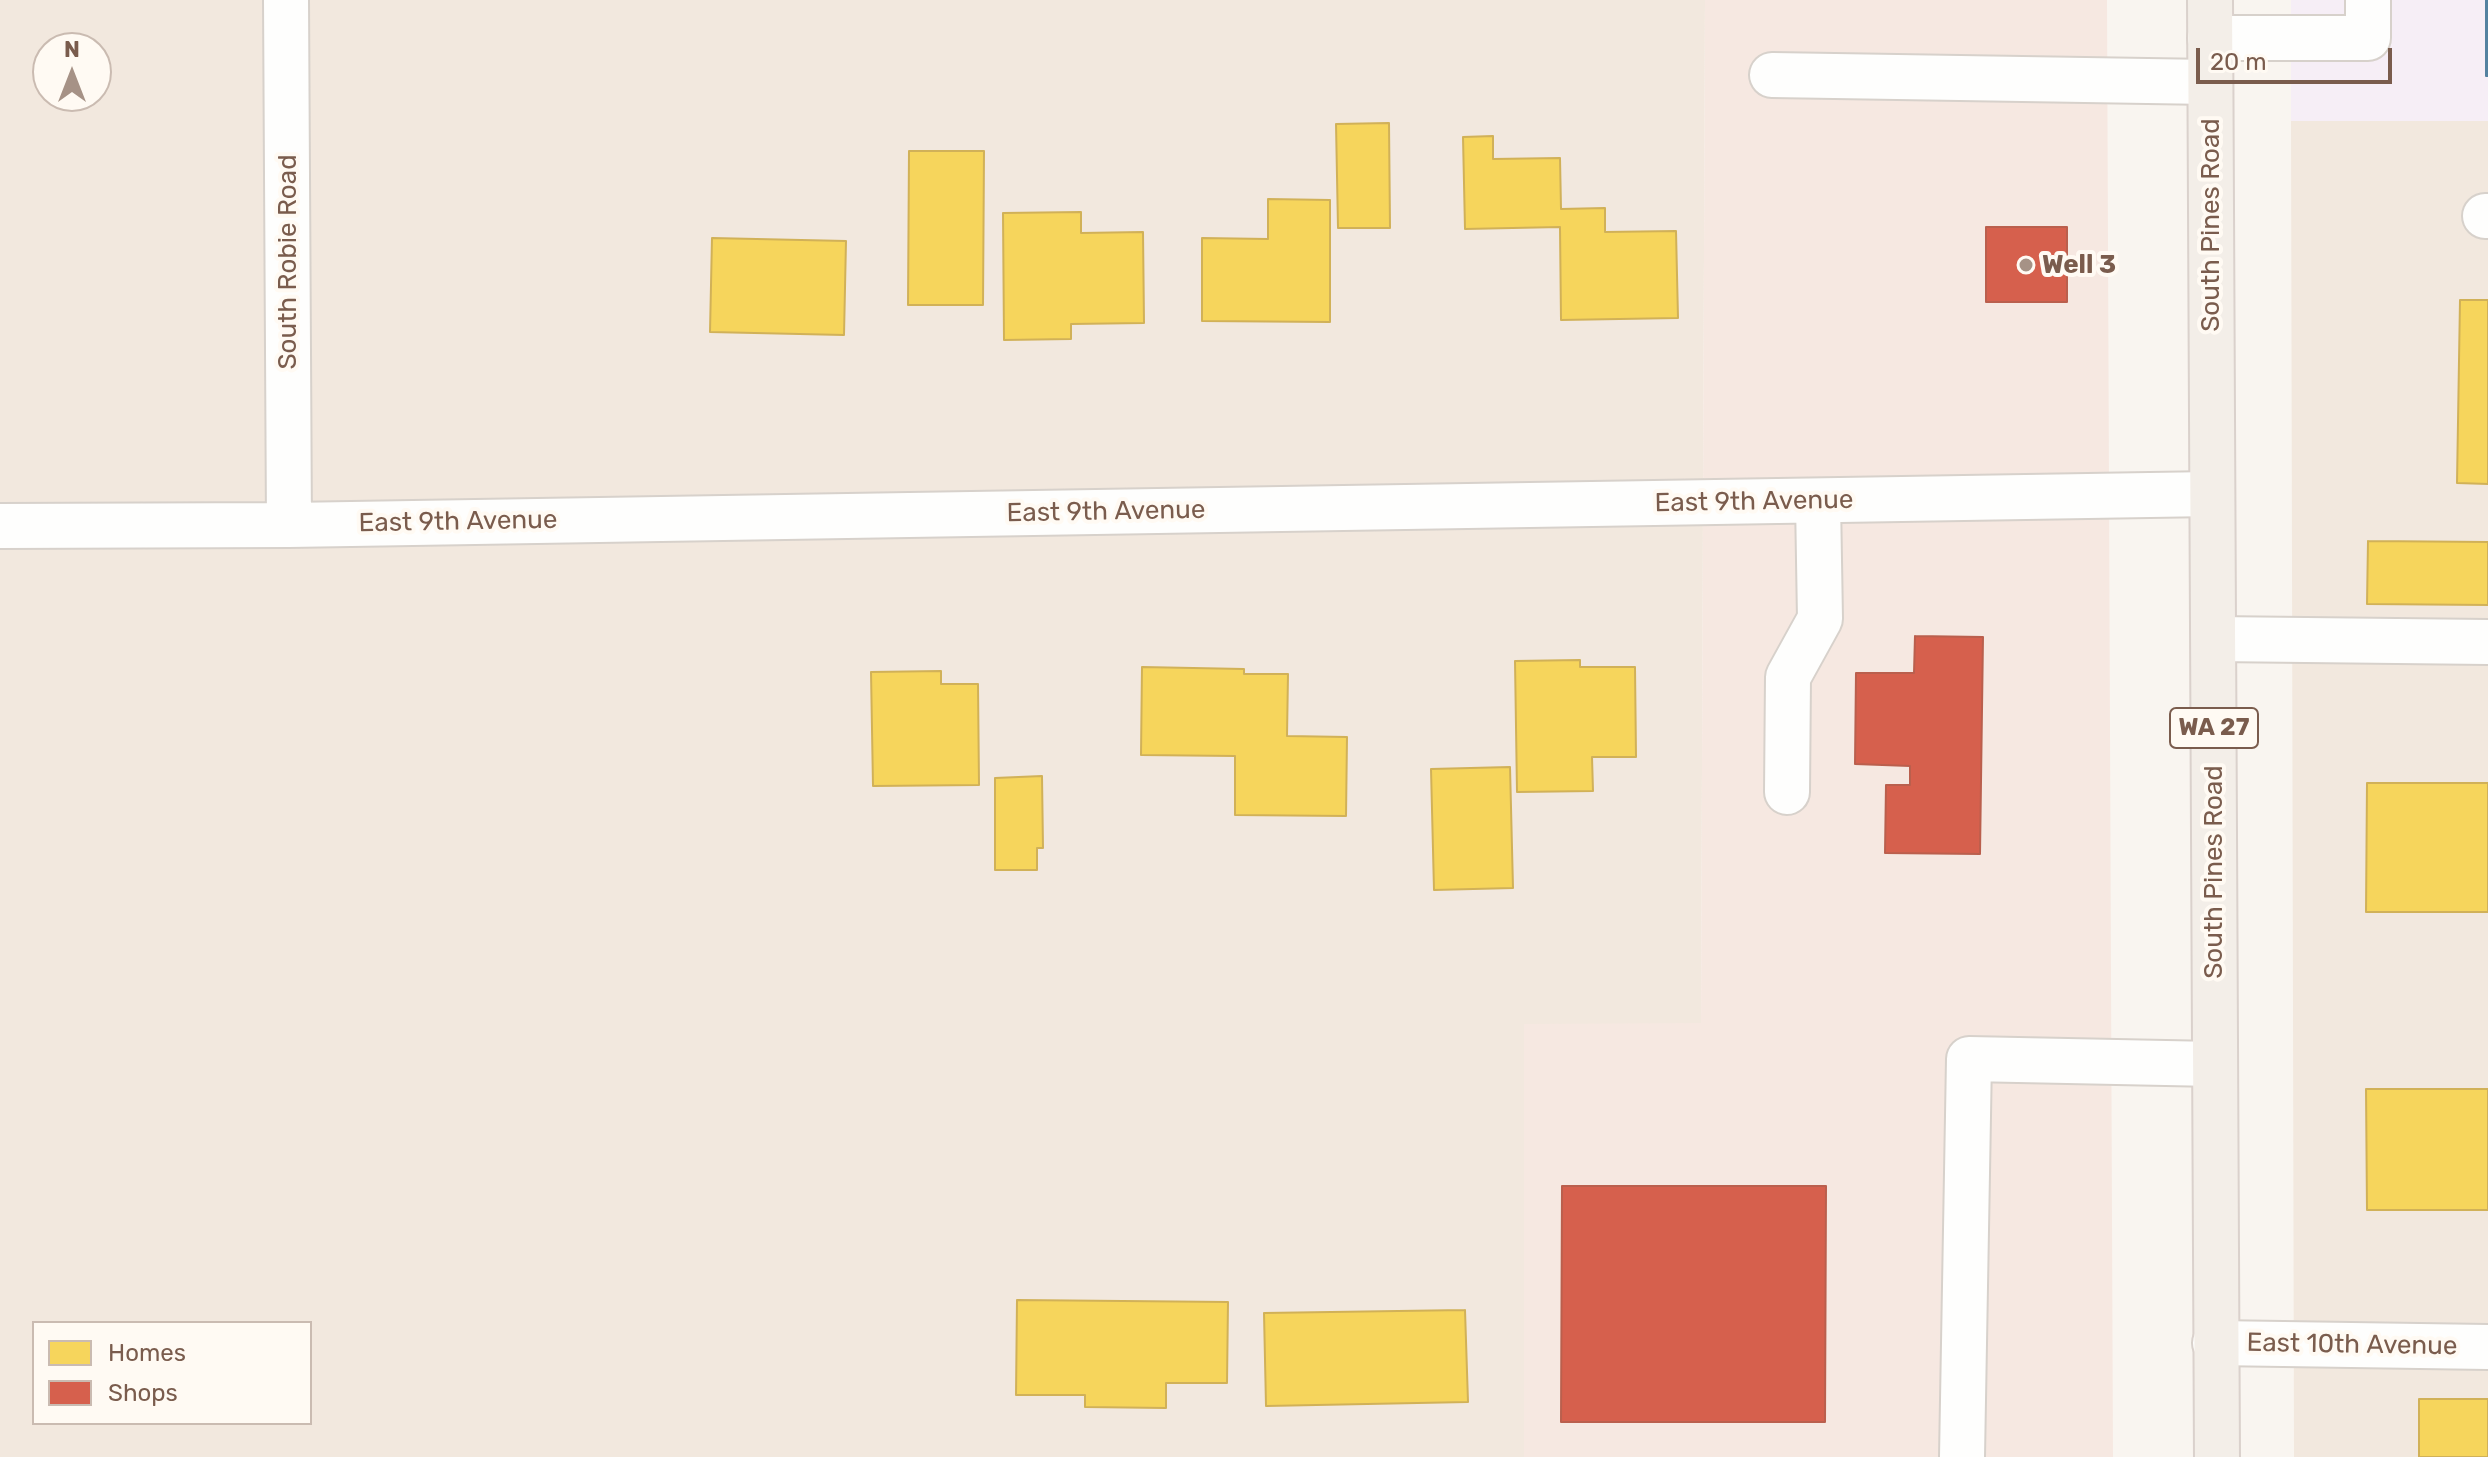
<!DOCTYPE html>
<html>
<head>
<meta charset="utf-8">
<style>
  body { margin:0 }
  #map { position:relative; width:2488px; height:1457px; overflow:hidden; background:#f9f5f0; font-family:Rubik,sans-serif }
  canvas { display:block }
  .legend { position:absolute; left:32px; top:1321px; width:280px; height:104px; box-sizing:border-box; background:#fffaf3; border:2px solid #cabbb1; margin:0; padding:10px 14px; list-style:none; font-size:24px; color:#7a5c4d }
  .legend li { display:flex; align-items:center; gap:16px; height:40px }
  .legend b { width:40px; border:2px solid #cabbb1 }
  .north { position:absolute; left:32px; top:32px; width:80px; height:80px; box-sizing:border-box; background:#fffaf3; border:2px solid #cabbb1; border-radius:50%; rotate:0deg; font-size:22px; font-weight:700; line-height:32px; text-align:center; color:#7a5c4d }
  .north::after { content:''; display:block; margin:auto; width:28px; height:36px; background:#a69286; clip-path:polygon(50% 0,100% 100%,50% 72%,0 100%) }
  .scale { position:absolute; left:2196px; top:48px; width:196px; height:36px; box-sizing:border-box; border:4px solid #7a5c4d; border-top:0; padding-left:10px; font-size:24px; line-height:28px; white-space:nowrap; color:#7a5c4d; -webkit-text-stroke:6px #fffaf3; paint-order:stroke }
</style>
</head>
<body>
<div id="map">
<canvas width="2488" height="1457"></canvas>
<ul class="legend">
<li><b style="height:22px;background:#f6d55c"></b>Homes</li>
<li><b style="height:22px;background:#d6604d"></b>Shops</li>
</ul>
<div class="north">N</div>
<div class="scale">20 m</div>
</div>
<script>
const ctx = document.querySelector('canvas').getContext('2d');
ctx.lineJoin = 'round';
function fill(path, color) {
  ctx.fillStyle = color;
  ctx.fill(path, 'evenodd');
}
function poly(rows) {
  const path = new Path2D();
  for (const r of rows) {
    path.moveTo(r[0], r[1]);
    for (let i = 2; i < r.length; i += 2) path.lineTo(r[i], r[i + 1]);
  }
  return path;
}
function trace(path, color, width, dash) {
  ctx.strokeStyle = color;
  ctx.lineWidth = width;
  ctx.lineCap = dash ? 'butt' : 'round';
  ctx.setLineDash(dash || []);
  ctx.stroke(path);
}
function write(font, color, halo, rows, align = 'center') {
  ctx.font = font + ' Rubik,sans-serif';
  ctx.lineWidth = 8;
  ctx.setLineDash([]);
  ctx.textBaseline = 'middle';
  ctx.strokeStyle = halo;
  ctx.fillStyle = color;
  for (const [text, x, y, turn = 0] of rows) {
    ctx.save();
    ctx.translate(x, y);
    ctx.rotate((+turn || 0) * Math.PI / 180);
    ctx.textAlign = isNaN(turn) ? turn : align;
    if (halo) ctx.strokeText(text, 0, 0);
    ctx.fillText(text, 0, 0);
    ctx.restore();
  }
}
fill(poly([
  [0,0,1705,0,1701,1024,1524,1024,1524,1457,0,1457],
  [48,48,96,48,96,96,48,96],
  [34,1323,310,1323,310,1423,34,1423],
  [2291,121,2488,121,2488,1457,2294,1457]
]), '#f2e8de');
fill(poly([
  [1705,0,2107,0,2113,1457,1524,1457,1524,1024,1701,1023]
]), '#f6e8e1');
fill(poly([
  [2291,0,2488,0,2488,121,2291,121]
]), '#f6eef6');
const homes = poly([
  [1389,123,1390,228,1338,228,1336,124,1389,123],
  [1493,136,1493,159,1560,158,1561,209,1605,208,1605,232,1676,231,1678,318,1561,320,1560,227,1465,229,1463,137,1493,136],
  [909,151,984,151,983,305,908,305,909,151],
  [1268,199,1330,200,1330,322,1202,321,1202,238,1268,239,1268,199],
  [1081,212,1081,233,1143,232,1144,323,1071,324,1071,339,1004,340,1003,213,1081,212],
  [712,238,846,241,844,335,710,332,712,238],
  [2460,300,2488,300,2488,484,2457,483,2460,300],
  [2368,541,2488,542,2488,605,2367,604,2368,541],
  [1580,660,1580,667,1635,667,1636,757,1592,757,1593,791,1517,792,1515,661,1580,660],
  [1142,667,1244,669,1244,674,1288,674,1287,736,1347,737,1346,816,1235,815,1235,756,1141,755,1142,667],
  [941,671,941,684,978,684,979,785,873,786,871,672,941,671],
  [1510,767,1513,888,1434,890,1431,769,1510,767],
  [1042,776,1043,848,1037,848,1037,870,995,870,995,778,1042,776],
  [2367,783,2488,783,2488,912,2366,912,2367,783],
  [2366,1089,2488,1089,2488,1210,2367,1210,2366,1089],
  [1017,1300,1228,1302,1227,1383,1166,1383,1166,1408,1085,1407,1085,1395,1016,1395,1017,1300],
  [1465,1310,1468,1402,1266,1406,1264,1313,1465,1310],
  [2419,1399,2488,1399,2488,1457,2419,1457,2419,1399]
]);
fill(homes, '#f6d55c');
trace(homes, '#d1b158', 2);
const shops = poly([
  [1986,227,2067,227,2067,302,1986,302,1986,227],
  [1915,636,1983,637,1980,854,1885,853,1886,785,1910,785,1910,766,1855,764,1856,673,1914,673,1915,636],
  [1562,1186,1826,1186,1825,1422,1561,1422,1562,1186]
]);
fill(shops, '#d6604d');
trace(shops, '#ba5f4d', 2);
const schools = poly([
  [2486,0,2488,0,2488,76,2486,76,2486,0]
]);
fill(schools, '#4393c3');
trace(schools, '#5482a0', 2);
const minor = poly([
  [286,0,289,525],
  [2210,38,2368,38,2368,0],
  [1772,75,2210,82],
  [2485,216,2488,216],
  [0,526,289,525,2212,494],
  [2214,639,2488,642],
  [1787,792,1788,677,1820,619,1818,501],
  [2215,1343,2488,1347],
  [1962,1457,1969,1059,2215,1064]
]);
const major = poly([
  [2210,0,2217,1457]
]);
trace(minor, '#d7d1cb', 48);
trace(major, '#dad1cc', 48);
trace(minor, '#fefefd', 44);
trace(major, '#f3eee8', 44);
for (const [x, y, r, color] of [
  [2026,265,8,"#a69286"]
]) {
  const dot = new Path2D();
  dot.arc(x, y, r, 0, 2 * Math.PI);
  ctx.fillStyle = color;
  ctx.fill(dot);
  trace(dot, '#fffaf3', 3);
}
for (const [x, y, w] of [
  [2214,728,88]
]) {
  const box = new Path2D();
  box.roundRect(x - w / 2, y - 20, w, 40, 6);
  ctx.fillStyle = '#fffaf3';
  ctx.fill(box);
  trace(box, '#7a5c4d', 2);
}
write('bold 24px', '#7a5c4d', null, [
  ["WA 27",2214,728]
]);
write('26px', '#7a5c4d', '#fffaf3', [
  ["South Pines Road",2211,225,-90],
  ["South Robie Road",288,262,-90],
  ["East 9th Avenue",1754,502,-1],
  ["East 9th Avenue",1106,512,-1],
  ["East 9th Avenue",458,522,-1],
  ["South Pines Road",2214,872,-90],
  ["East 10th Avenue",2352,1345,1]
]);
write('bold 26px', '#7a5c4d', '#fffaf3', [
  ["Well 3",2042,265]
], 'left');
</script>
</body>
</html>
